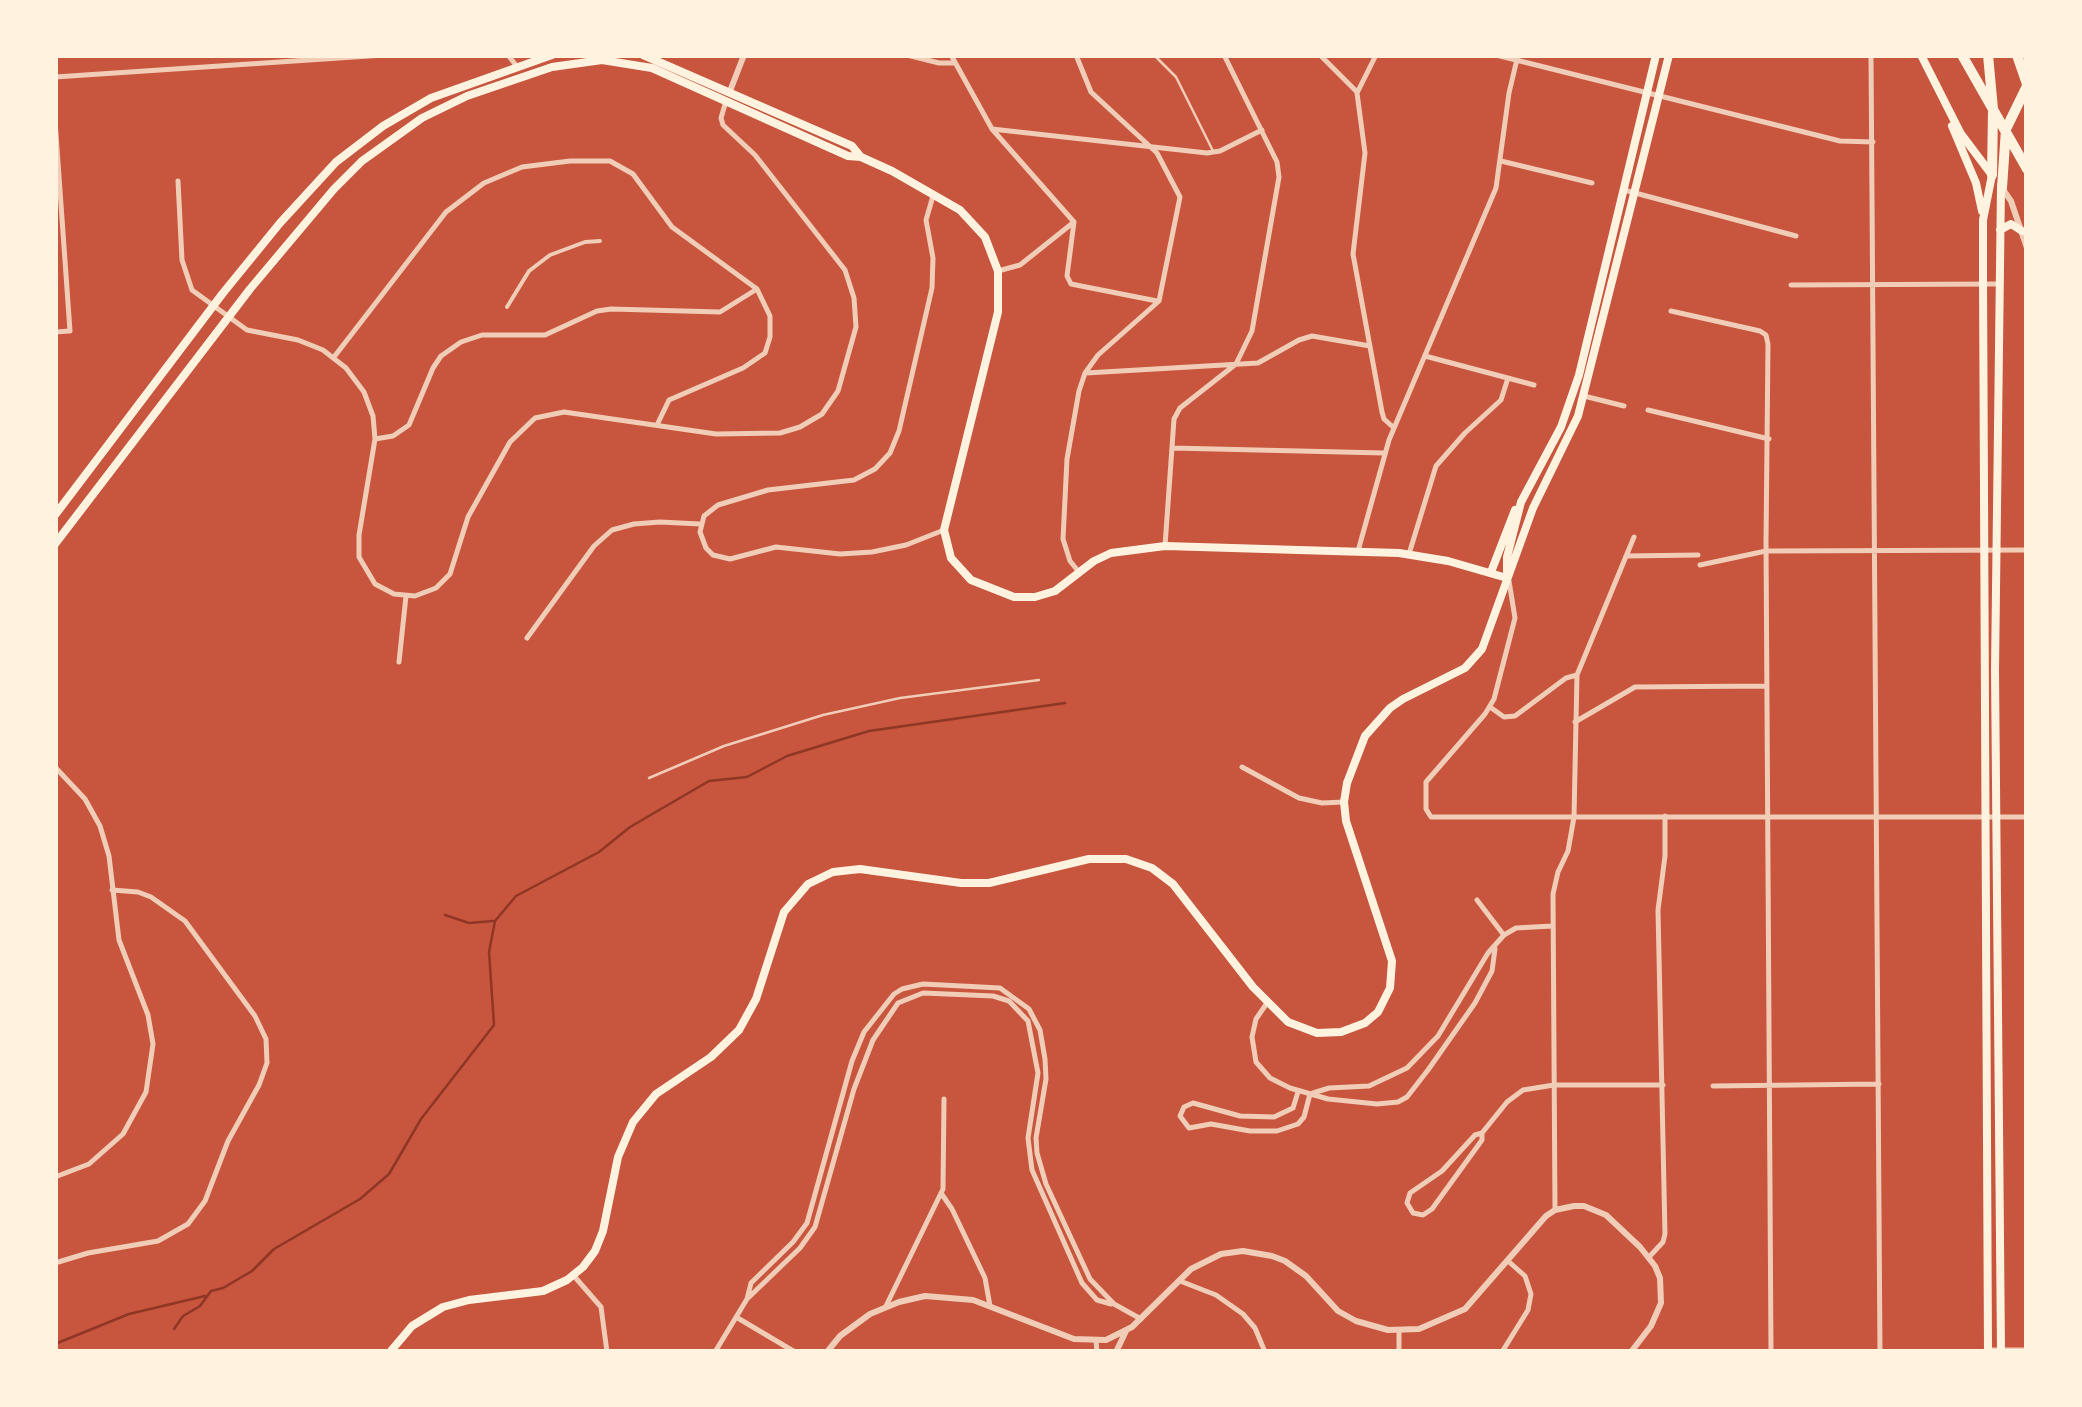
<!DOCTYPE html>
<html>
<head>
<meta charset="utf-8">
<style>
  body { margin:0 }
  #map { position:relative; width:2082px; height:1407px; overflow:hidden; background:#c8553d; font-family:Spectral,serif }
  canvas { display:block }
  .frame { position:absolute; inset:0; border:58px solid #fff3e0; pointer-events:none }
</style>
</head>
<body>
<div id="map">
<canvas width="2082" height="1407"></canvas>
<div class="frame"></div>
</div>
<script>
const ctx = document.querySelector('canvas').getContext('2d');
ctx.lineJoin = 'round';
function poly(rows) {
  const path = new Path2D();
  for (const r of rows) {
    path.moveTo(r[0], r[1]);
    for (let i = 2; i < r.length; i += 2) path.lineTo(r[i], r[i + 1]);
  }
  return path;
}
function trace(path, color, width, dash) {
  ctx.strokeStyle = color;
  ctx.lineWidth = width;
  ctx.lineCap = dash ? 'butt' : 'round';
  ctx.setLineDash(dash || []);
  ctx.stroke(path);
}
trace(poly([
  [445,915,469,923,493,921],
  [174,1329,183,1316,200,1306,211,1291,223,1288,252,1271,274,1249,360,1199,389,1174,421,1119,494,1025,489,952,495,921,516,896,599,852,630,827,709,781,747,777,787,756,869,731,1065,703],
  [55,1344,129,1314,205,1296]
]), '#8f3625', 2.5);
trace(poly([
  [1154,55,1176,77,1213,151],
  [649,778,724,746,823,715,900,698,1039,680]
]), '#f1ccb7', 2.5);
trace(poly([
  [507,307,529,271,550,255,585,242,600,241]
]), '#f1ccb7', 4);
trace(poly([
  [508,55,518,68],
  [907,55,939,63,955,63],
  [951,55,992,129,1074,222],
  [1076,55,1091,92,1157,153,1180,197,1159,301,1098,355,1085,373,1079,391,1067,459,1063,539,1070,561,1079,572],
  [1320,55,1357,92],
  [1376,55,1357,93,1365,153,1353,254,1382,412,1384,419,1394,428],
  [1496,55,1840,141,1873,142],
  [1871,55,1880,1352],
  [55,77,384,55],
  [55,120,70,331,55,332],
  [992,129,1207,153,1220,151,1262,130],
  [1501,161,1592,183],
  [178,181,182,260,192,290,247,330,298,340,323,350,346,368,364,392,373,416,375,439,359,535,359,557,375,584,394,594,415,596,436,588,450,574,468,517,510,442,535,418,564,412,716,434,780,433,800,427,822,414,838,391,856,327,854,298,845,270,755,155,723,125,721,118,726,101],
  [1624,190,1796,236],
  [933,196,926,220,933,258,932,288,899,431,890,453,875,469,854,480,768,490,718,505,704,516,700,532,706,548,713,555,730,559,776,547,840,554,872,552,906,545,944,530],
  [1074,222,1067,276,1071,284,1157,301],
  [998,271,1020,265,1074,222],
  [1791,285,1997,284],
  [1671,311,1760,331,1766,335,1768,344,1766,543,1771,1352],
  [1425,356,1534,385],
  [334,357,446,212,484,183,522,167,570,161,610,161,633,174,672,227,757,289,770,316,770,337,765,353,743,368,669,400,657,425],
  [1086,373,1258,363,1299,340,1312,336,1370,346],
  [1584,396,1624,406],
  [1648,410,1769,439],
  [375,439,393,436,409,425,433,368,441,356,461,342,482,335,545,335,597,311,611,309,720,312,757,289],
  [1172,448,1384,453],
  [1165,546,1174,419,1180,408,1236,364,1252,331,1279,177,1277,162,1224,55],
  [1358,551,1389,440,1496,188,1509,93,1518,55],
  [1409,554,1436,466,1465,433,1501,400,1508,378],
  [1626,556,1698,555],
  [1700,565,1766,551,2027,550],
  [1509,581,1515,618,1494,699,1485,714,1426,782,1426,809,1431,817,2027,817],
  [527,638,594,546,612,530,634,524,660,522,700,524],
  [399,662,406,596],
  [1490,707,1504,717,1515,716,1566,678,1577,675,1634,537],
  [1575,722,1635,687,1767,686],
  [55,767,85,799,100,826,109,856,119,940,148,1015,153,1044,146,1092,123,1134,89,1164,55,1177],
  [1242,767,1299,798,1322,803,1344,802],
  [1477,900,1503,934],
  [1267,1003,1256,1019,1252,1037,1256,1062,1270,1078,1290,1088,1328,1099,1377,1104,1398,1102,1407,1097,1428,1070,1475,1003,1492,971,1495,949],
  [1713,1086,1879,1084],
  [1298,1092,1293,1108,1274,1117,1240,1116,1193,1103,1184,1107,1180,1116,1189,1128,1211,1124,1250,1131,1277,1131,1298,1124,1304,1117,1310,1094],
  [1313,1093,1329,1088,1369,1086,1407,1068,1438,1036,1488,953,1504,935,1516,928,1552,926],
  [1482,1133,1482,1140,1432,1209,1423,1215,1413,1213,1407,1203,1410,1193,1442,1171,1475,1135,1482,1133,1507,1102,1523,1090,1554,1085,1663,1085],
  [941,1193,952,1209,985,1278,990,1306],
  [1555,1210,1553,894,1558,872,1568,851,1574,817,1577,675],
  [1650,1256,1663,1242,1665,1234,1658,910,1665,856,1665,816],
  [55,1263,88,1253,158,1241,188,1224,205,1201,228,1141,259,1085,267,1063,266,1039,255,1016,185,921,151,897,138,892,112,890],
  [574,1276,601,1307,607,1352],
  [1180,1281,1216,1295,1243,1314,1255,1328,1265,1352],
  [747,1299,800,1248,815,1227,854,1089,873,1040,898,1003,923,993,993,996,1009,1001,1028,1021,1038,1073,1028,1138,1032,1170,1082,1283,1097,1300,1111,1304],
  [886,1306,943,1189,944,1099],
  [736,1317,795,1352],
  [1399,1330,1399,1352],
  [1096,1341,1097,1352],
  [1988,1350,2027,1350],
  [715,1352,747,1299,751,1283,793,1242,807,1223,852,1061,864,1032,894,994,902,989,923,984,1000,988,1029,1009,1040,1030,1045,1059,1046,1079,1036,1138,1037,1153,1046,1184,1090,1279,1114,1304,1141,1319],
  [1502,1352,1528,1310,1531,1294,1525,1276,1508,1261]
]), '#f1ccb7', 5);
trace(poly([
  [730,91,744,55],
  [2002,188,2011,201,2027,248],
  [827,1352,840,1336,870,1314,899,1302,925,1296,973,1300,1074,1339,1106,1340,1132,1327,1191,1269,1221,1254,1243,1251,1272,1256,1285,1261,1306,1276,1338,1311,1356,1321,1388,1330,1419,1329,1465,1309,1546,1216,1555,1210,1574,1206,1584,1206,1606,1215,1640,1247,1655,1266,1660,1278,1661,1303,1651,1326,1631,1352],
  [1116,1352,1126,1331]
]), '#f1ccb7', 6);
trace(poly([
  [643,55,852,146,861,157],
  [1921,55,1961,134,1992,175],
  [1952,126,1976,183,1982,211],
  [2001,186,1995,670,2001,1352],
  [2000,230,2011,224,2022,231],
  [55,515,223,293,280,223,336,162,383,126,431,98,552,55],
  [55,544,250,289,334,189,362,161,422,118,467,96,552,67,602,60,652,68,848,156,861,157,892,171,960,210,985,237,998,271,998,312,944,530,951,558,971,580,1014,597,1035,597,1055,591,1094,561,1111,553,1165,546,1399,553,1448,561,1507,578],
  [1491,572,1515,510],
  [1507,574,1507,557,1521,502,1561,427,1579,375,1656,55],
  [390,1352,412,1326,443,1307,469,1300,543,1291,567,1280,583,1267,595,1251,603,1231,618,1157,633,1122,656,1094,711,1057,739,1030,756,999,784,912,808,884,833,872,860,869,961,883,989,883,1089,859,1126,859,1152,868,1173,884,1253,987,1288,1022,1317,1033,1341,1032,1365,1023,1378,1012,1390,988,1392,961,1346,821,1344,802,1347,783,1365,736,1390,708,1403,699,1465,668,1482,649,1533,508,1578,416,1669,55],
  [1988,1352,1983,277,1983,220,1992,175]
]), '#fff3e0', 8);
trace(poly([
  [1962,55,2027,169],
  [1988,55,1993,109,1992,175],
  [2017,55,2027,84],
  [2002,188,2006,129,2027,86]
]), '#fff3e0', 10);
</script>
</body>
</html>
